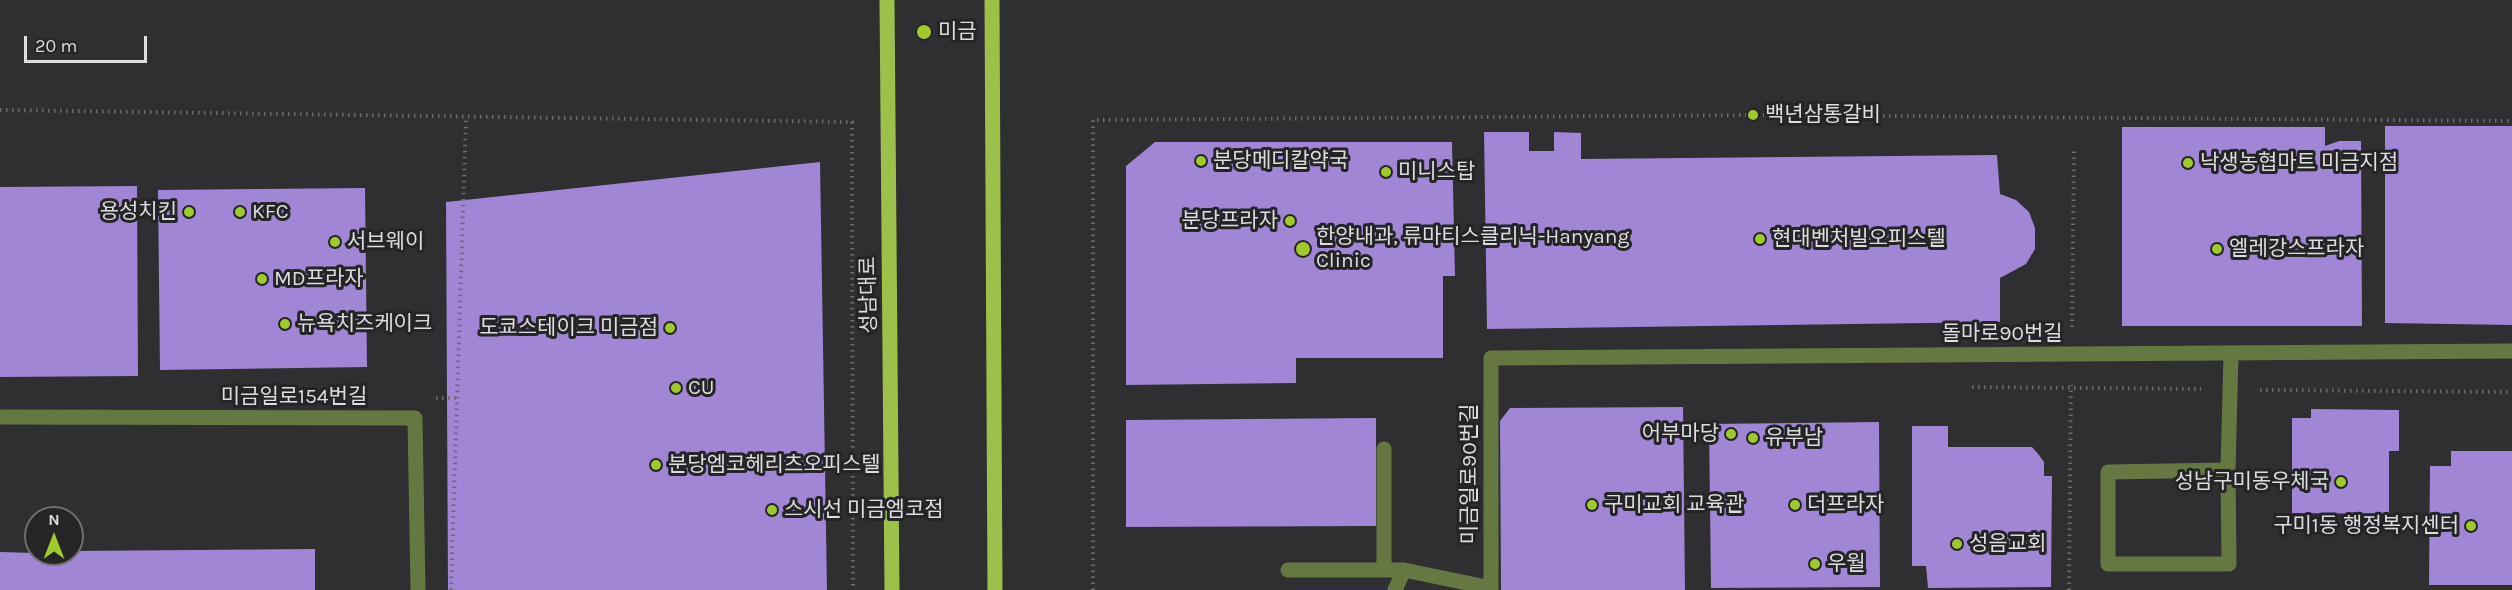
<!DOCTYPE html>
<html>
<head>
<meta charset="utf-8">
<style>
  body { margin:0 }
  #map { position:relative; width:2512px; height:590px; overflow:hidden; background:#2f2e31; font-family:Karla,sans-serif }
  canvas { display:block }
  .north { position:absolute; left:24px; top:506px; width:60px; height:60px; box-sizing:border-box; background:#252427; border:2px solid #6f6e71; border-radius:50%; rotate:0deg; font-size:16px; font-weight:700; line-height:24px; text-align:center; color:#dddddf }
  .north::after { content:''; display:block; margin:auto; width:21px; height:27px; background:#a0c92b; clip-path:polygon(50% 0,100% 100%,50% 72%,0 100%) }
  .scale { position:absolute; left:24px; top:36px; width:123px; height:27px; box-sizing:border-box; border:3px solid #dddddf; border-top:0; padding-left:8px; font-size:18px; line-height:21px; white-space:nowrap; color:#dddddf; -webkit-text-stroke:4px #252427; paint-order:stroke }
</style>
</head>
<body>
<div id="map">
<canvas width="2512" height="590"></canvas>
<div class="north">N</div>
<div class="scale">20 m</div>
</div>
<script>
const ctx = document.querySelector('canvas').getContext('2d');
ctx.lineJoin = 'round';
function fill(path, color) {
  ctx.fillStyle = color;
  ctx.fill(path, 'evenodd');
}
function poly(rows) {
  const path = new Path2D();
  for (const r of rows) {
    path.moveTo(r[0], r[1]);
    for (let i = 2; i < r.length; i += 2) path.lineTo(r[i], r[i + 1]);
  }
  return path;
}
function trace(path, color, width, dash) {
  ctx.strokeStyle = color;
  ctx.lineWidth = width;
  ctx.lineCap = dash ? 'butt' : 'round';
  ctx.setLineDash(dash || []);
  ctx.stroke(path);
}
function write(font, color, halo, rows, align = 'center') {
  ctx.font = font + ' Karla,"Noto Sans KR",sans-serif';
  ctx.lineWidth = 6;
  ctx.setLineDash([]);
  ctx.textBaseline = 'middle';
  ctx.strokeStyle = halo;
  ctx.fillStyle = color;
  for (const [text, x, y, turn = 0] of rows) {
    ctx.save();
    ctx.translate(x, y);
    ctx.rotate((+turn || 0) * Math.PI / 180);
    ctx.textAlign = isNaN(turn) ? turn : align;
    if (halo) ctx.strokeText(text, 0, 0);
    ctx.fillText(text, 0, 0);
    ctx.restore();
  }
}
fill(poly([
  [2385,126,2512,126,2512,325,2385,323],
  [2122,127,2325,127,2325,146,2339,141,2361,141,2362,326,2122,326],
  [1484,132,1529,132,1529,151,1554,151,1554,132,1581,133,1581,159,1997,155,2000,194,2016,200,2029,212,2035,228,2035,249,2026,264,2000,278,2000,322,1487,329],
  [1155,142,1452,142,1455,276,1443,276,1443,358,1296,358,1296,383,1126,385,1126,166],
  [820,162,827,590,448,590,446,202],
  [137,186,138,376,0,377,0,187],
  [365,188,367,367,160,370,158,190],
  [1683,407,1685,590,1501,590,1500,421,1510,408],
  [2311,409,2399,410,2399,451,2389,451,2389,514,2292,513,2292,418,2311,418],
  [1376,418,1376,526,1126,527,1126,420],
  [1879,422,1880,587,1711,588,1709,424],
  [1912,426,1948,426,1948,447,2032,447,2039,455,2044,462,2044,476,2052,476,2051,587,1928,588,1926,566,1912,566],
  [2451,451,2512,451,2512,585,2429,585,2430,466,2451,466],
  [315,549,315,590,0,590,0,552,72,554,72,551]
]), '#a086d5');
trace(poly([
  [0,110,852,122,853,590],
  [2072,327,2074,151],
  [1972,387,2201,389],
  [2260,390,2512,392],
  [436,398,457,398],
  [451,590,466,117],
  [1093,590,1093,120,1753,115,2512,121],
  [2069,590,2071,385]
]), '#6b6a6d', 4, [1.5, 4.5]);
trace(poly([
  [0,417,415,418,418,590],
  [1384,449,1384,570],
  [2228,470,2108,472,2108,564,2229,564,2228,470,2231,354],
  [1288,570,1404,570,1491,588],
  [1395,590,1404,570],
  [1491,590,1491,358,2512,351]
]), '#667842', 15);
trace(poly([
  [887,0,892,590],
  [992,0,995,590]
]), '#9dc04a', 15);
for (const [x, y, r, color] of [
  [924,32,8,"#a0c92b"],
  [1753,115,6,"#a0c92b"],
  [1201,161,6,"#a0c92b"],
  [2188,163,6,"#a0c92b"],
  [1386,172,6,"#a0c92b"],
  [189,212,6,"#a0c92b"],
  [240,212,6,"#a0c92b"],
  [1290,221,6,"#a0c92b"],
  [1760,239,6,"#a0c92b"],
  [335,242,6,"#a0c92b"],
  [1303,249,8,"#a0c92b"],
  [2217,249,6,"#a0c92b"],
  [262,279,6,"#a0c92b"],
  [285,324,6,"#a0c92b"],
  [670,328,6,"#a0c92b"],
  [676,388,6,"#a0c92b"],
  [1731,434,6,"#a0c92b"],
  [1753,438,6,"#a0c92b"],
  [656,465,6,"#a0c92b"],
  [2341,482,6,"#a0c92b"],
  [1592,505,6,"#a0c92b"],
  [1795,505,6,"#a0c92b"],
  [772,510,6,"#a0c92b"],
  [2471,526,6,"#a0c92b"],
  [1957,544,6,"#a0c92b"],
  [1815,564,6,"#a0c92b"]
]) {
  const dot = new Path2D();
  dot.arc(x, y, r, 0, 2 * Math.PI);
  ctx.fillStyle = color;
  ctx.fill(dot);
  trace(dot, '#252427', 2);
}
write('21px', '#dddddf', '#252427', [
  ["미금",938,32],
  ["백년삼통갈비",1765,115],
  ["분당메디칼약국",1213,161],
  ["낙생농협마트 미금지점",2200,163],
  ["미니스탑",1398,172],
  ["용성치킨",177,212,"right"],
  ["KFC",252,212],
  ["분당프라자",1278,221,"right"],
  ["한양내과, 류마티스클리닉-Hanyang",1316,237],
  ["Clinic",1316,261],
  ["현대벤처빌오피스텔",1772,239],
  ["서브웨이",347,242],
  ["엘레강스프라자",2229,249],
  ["MD프라자",274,279],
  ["뉴욕치즈케이크",297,324],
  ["도쿄스테이크 미금점",658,328,"right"],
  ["CU",688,388],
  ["어부마당",1719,434,"right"],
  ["유부남",1765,438],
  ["분당엠코헤리츠오피스텔",668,465],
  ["성남구미동우체국",2329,482,"right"],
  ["구미교회 교육관",1604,505],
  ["더프라자",1807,505],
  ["스시선 미금엠코점",784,510],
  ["구미1동 행정복지센터",2459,526,"right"],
  ["성음교회",1969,544],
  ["우월",1827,564]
], 'left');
write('21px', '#dddddf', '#252427', [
  ["성남대로",869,295,-91],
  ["돌마로90번길",2002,334],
  ["미금일로154번길",294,397],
  ["미금일로90번길",1470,474,-90]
]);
</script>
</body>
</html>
